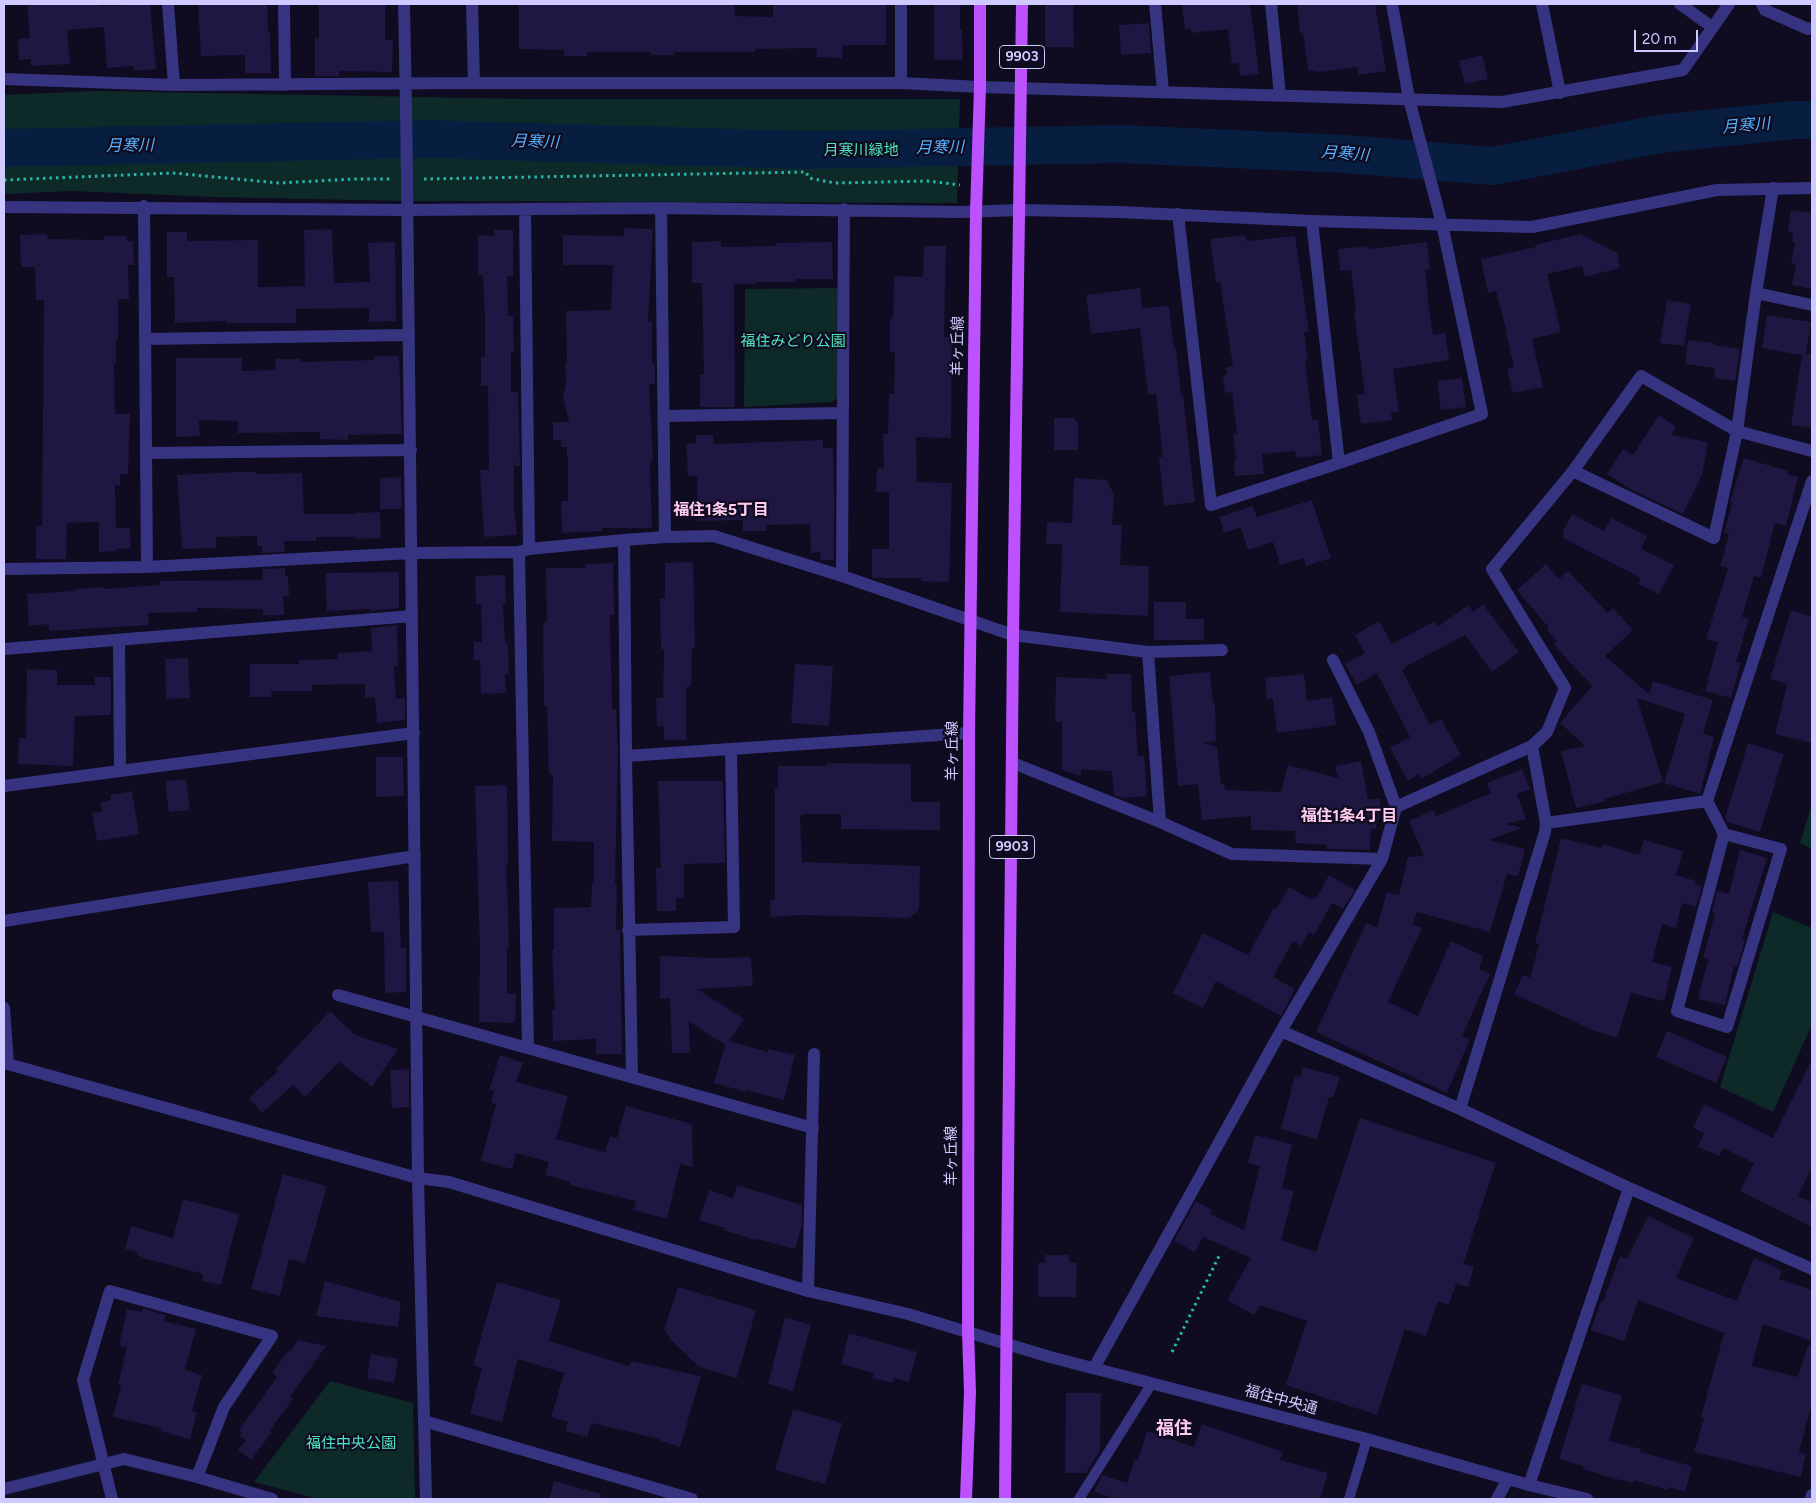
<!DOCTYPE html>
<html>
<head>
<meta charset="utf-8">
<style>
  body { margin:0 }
  #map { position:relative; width:1816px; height:1503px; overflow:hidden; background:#0f0b20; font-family:Figtree,sans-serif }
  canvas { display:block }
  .frame { position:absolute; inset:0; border:5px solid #cfcaff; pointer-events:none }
  .scale { position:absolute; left:1634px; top:30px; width:64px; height:22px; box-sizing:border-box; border:2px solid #cfcaff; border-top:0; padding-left:6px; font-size:15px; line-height:18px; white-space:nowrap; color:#cfcaff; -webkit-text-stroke:4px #0f0b20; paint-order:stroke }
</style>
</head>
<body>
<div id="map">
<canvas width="1816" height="1503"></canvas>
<div class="frame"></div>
<div class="scale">20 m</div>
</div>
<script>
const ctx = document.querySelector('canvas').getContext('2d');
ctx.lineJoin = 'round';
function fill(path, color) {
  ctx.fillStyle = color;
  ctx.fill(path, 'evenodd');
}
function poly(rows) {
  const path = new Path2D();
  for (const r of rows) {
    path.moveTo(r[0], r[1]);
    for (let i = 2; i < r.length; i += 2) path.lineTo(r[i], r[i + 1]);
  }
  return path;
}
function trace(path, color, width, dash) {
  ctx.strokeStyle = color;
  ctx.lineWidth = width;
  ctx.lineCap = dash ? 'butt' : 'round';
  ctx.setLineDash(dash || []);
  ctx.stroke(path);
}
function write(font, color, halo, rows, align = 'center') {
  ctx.font = font + ' Figtree,"Noto Sans JP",sans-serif';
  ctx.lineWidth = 4.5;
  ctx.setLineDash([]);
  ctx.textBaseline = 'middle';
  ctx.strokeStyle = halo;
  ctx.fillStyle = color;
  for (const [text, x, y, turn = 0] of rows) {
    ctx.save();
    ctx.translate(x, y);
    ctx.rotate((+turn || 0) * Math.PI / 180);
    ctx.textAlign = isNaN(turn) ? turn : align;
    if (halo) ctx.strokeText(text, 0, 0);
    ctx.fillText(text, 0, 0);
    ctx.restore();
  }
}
fill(poly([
  [96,91,529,99,960,99,957,203,405,201,214,197,72,191,4,194,4,95],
  [841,288,840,396,832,402,744,407,745,289],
  [1812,804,1812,849,1800,843],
  [1773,912,1812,928,1812,1024,1773,1112,1720,1087],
  [330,1381,413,1403,415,1499,319,1499,254,1482]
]), '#0e2a28');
trace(poly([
  [4,148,424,139,807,150,1121,144,1345,154,1493,166,1660,134,1793,120,1812,120]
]), '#081e41', 38);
fill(poly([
  [27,4,100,4,100,6,150,4,156,69,134,71,134,66,107,68,104,27,67,30,70,64,31,66,31,59,19,60,18,39,30,38],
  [198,4,267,4,268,32,270,32,271,73,245,73,245,55,201,56],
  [319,4,385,4,385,40,393,40,392,72,339,71,339,76,315,76,315,38,319,38],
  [519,4,734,4,735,16,773,17,773,4,886,4,886,45,843,45,842,58,816,57,817,48,755,49,755,52,674,52,674,55,651,55,651,52,587,52,587,56,564,56,564,50,519,49],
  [934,4,960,4,960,30,962,30,963,60,934,60],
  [1045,4,1073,4,1074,47,1045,47],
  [1182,4,1250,4,1259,74,1240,76,1239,63,1232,64,1228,29,1191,33,1191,29,1185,30],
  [1297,4,1375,4,1386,71,1358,75,1357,67,1320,72,1308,70,1303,33,1300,33],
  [1149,23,1151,53,1121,55,1119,25],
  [1482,55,1488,79,1465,84,1459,61],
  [1791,210,1812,213,1812,289,1792,285,1796,264,1791,263,1795,242,1792,242,1793,232,1788,231],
  [624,228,653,229,648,322,652,322,652,364,655,364,655,384,649,384,653,461,650,461,652,528,602,528,602,531,562,533,561,501,568,501,568,456,567,456,567,447,561,447,561,440,553,440,553,422,569,422,563,396,566,385,565,363,567,363,566,311,611,310,613,265,563,265,563,235,624,236],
  [332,229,334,283,370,282,368,243,395,242,396,321,369,322,369,308,296,309,296,323,226,323,226,321,175,323,174,277,167,277,167,232,187,232,187,241,258,240,258,287,305,286,304,230],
  [494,230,513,230,513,276,507,276,508,316,513,316,514,352,511,352,511,392,518,392,520,466,514,466,514,507,517,535,484,537,480,470,489,470,488,386,481,386,481,357,485,357,485,317,483,275,478,275,478,235,494,236],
  [47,234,48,239,104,240,104,236,127,236,127,241,133,241,134,265,128,265,129,299,118,299,118,339,116,339,116,363,114,363,115,414,130,414,128,474,120,474,120,485,115,485,116,528,130,528,131,548,117,549,117,551,99,552,99,522,67,523,66,559,36,559,36,526,42,526,44,300,36,300,35,267,21,267,20,235],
  [1580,234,1617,253,1620,268,1585,277,1582,266,1547,274,1561,332,1532,339,1543,387,1513,393,1507,369,1514,367,1506,333,1507,332,1496,291,1488,293,1481,259,1536,247,1535,245],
  [1245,235,1246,241,1295,236,1309,332,1304,332,1308,361,1305,361,1312,420,1318,420,1322,455,1296,458,1295,451,1262,454,1264,474,1235,476,1234,461,1236,461,1233,434,1237,433,1232,392,1225,393,1223,376,1227,374,1226,367,1233,366,1220,282,1216,282,1210,239],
  [721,241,721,247,776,246,776,243,832,242,833,279,795,279,795,282,755,282,755,284,734,284,735,407,700,407,700,375,704,375,702,283,692,283,692,242],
  [1427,242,1430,269,1425,270,1428,293,1427,294,1433,335,1445,333,1449,360,1393,369,1399,412,1391,413,1392,420,1361,424,1357,395,1365,394,1354,312,1356,311,1351,270,1340,271,1338,249,1369,246,1369,249],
  [924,246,946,246,944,337,952,337,951,438,916,437,917,482,952,483,949,582,921,581,922,578,872,578,872,549,889,549,889,492,876,492,877,468,884,469,883,434,888,434,889,394,894,394,895,352,890,352,890,319,893,319,894,276,923,277],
  [1140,288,1142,308,1169,306,1174,349,1176,348,1181,395,1183,394,1195,502,1164,506,1159,457,1163,457,1156,394,1148,395,1140,328,1091,334,1086,295],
  [1667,300,1691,304,1684,346,1660,343],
  [1767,315,1811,322,1806,354,1812,354,1812,428,1791,425,1802,355,1762,348],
  [1688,340,1714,343,1714,345,1740,349,1735,381,1714,378,1715,368,1685,364],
  [374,356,399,356,402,434,348,435,348,440,320,439,320,432,237,433,238,421,199,420,200,436,176,437,176,358,242,358,242,371,275,370,276,359,300,359,300,362,374,360],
  [1462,378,1466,407,1441,410,1437,381],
  [1659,415,1676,427,1671,435,1708,442,1702,475,1683,514,1632,490,1607,474,1623,449,1633,455],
  [1054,418,1074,418,1078,424,1078,450,1054,450],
  [696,435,713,435,713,444,823,440,823,448,833,448,834,486,834,560,821,560,820,552,811,553,810,524,766,525,766,531,743,531,743,520,698,521,697,476,688,476,686,444,696,443],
  [1744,458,1788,471,1787,474,1798,477,1786,526,1775,523,1761,578,1754,576,1742,617,1749,619,1736,662,1741,663,1731,698,1705,691,1718,642,1706,639,1728,568,1720,566,1729,534,1724,533,1732,503,1730,502],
  [236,472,256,472,256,474,302,473,304,514,355,514,355,513,380,512,381,538,356,539,356,537,316,537,316,541,284,541,285,552,262,553,262,546,257,546,257,536,216,537,216,548,182,549,177,475],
  [401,477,402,509,380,509,380,478],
  [1074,478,1107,480,1114,495,1112,525,1122,525,1120,565,1149,566,1148,616,1060,612,1062,544,1046,544,1047,522,1072,523],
  [1312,500,1331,558,1306,566,1304,558,1280,565,1273,542,1248,550,1241,527,1224,533,1219,517,1253,506,1257,517],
  [1572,514,1604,531,1611,518,1647,536,1641,549,1674,565,1659,594,1638,584,1641,578,1563,538,1563,531],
  [693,562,695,648,692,648,691,687,686,687,686,740,664,740,664,726,657,726,656,698,663,698,664,649,661,649,660,599,665,598,665,563],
  [613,563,614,615,610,615,612,709,616,709,618,751,615,884,617,884,616,930,620,930,620,932,622,1054,596,1054,596,1039,553,1041,552,1010,555,1010,552,950,554,950,554,908,591,907,592,884,594,884,594,842,552,841,553,775,549,775,547,706,544,706,543,623,547,623,546,568,585,568,585,564],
  [1546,564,1559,579,1568,571,1608,613,1613,608,1633,630,1605,656,1649,694,1653,681,1713,700,1703,733,1714,737,1700,794,1664,783,1685,714,1637,698,1663,782,1605,799,1606,801,1576,808,1561,751,1585,746,1560,723,1592,686,1554,645,1557,641,1547,630,1549,628,1517,590],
  [285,568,285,576,288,576,289,596,283,596,284,615,263,615,263,609,197,608,197,612,148,613,149,625,49,631,49,624,29,626,27,594,75,591,75,589,103,587,103,589,160,585,160,581,263,580,262,569],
  [399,572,399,608,370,611,370,609,327,611,325,573],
  [505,575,506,604,503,604,505,643,508,643,509,674,505,674,506,693,481,694,480,660,474,660,474,642,482,642,481,604,476,604,475,576],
  [1154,602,1186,602,1186,619,1204,619,1204,640,1154,640],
  [1483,604,1519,652,1492,672,1465,635,1405,667,1406,668,1402,670,1430,725,1441,719,1461,755,1421,779,1419,774,1408,781,1390,748,1410,737,1377,673,1357,685,1345,664,1365,653,1355,635,1379,621,1392,644,1435,621,1438,627,1468,605,1473,612],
  [1791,610,1812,617,1812,743,1775,734,1787,684,1770,679],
  [397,625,398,666,394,666,396,699,405,698,405,720,377,723,375,697,365,698,365,684,312,685,312,691,271,691,272,697,250,697,250,664,299,664,299,660,339,659,338,653,372,651,371,628],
  [188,658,190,698,166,699,165,659],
  [795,664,833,666,829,726,791,723],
  [27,669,57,670,57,685,95,685,95,677,111,677,111,715,75,716,73,766,18,764,19,738,26,738],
  [1210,672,1213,703,1215,703,1216,741,1204,743,1217,747,1221,784,1224,784,1225,790,1281,792,1288,765,1338,778,1335,766,1361,761,1368,799,1380,799,1379,820,1377,820,1376,829,1371,828,1370,850,1327,849,1327,845,1295,843,1296,831,1251,830,1251,816,1202,820,1198,784,1178,786,1169,676],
  [1107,674,1131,674,1132,712,1135,712,1138,756,1144,756,1147,796,1122,798,1114,795,1112,771,1081,770,1081,776,1062,770,1062,722,1055,722,1056,677,1107,679],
  [1304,674,1307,701,1332,697,1336,725,1277,733,1273,699,1267,699,1265,678],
  [1748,743,1784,754,1760,832,1727,822,1725,818],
  [376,757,403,757,404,796,376,797],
  [827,763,911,764,911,802,940,802,940,830,841,829,841,814,804,814,804,815,800,815,802,862,920,866,919,909,915,914,909,918,802,915,771,917,770,900,775,899,775,789,778,789,778,766,827,766],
  [1522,769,1530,789,1517,794,1526,819,1506,824,1522,828,1489,840,1525,849,1518,876,1507,874,1490,932,1417,912,1413,924,1422,928,1388,1002,1418,1016,1451,941,1483,956,1479,969,1490,974,1462,1036,1470,1039,1447,1093,1316,1032,1366,923,1377,927,1387,892,1399,895,1408,857,1424,856,1409,821,1433,810,1436,816,1491,793,1487,783],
  [186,779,190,810,169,812,165,781],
  [658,781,723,781,725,863,684,864,684,898,676,898,676,911,657,911,656,868,661,868],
  [507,785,508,865,506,865,508,911,509,948,507,948,507,994,516,994,515,1023,479,1022,480,952,475,786],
  [132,791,139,834,97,841,92,813,102,812,100,802,111,800,110,795],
  [1561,838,1601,848,1603,844,1639,855,1644,840,1683,851,1676,875,1696,881,1695,885,1702,886,1696,907,1682,903,1676,928,1662,924,1652,962,1672,967,1664,1001,1631,993,1617,1038,1595,1031,1514,994,1523,975,1530,978,1539,944,1535,944],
  [1740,850,1767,858,1742,939,1745,940,1737,967,1734,966,1725,1005,1698,999,1708,960,1703,958,1715,913,1712,912,1717,891,1729,894],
  [1329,875,1355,890,1343,909,1332,903,1314,935,1309,932,1301,946,1293,941,1273,977,1295,989,1281,1016,1216,981,1203,1008,1173,993,1203,933,1248,955,1274,908,1276,909,1289,887,1312,900,1314,897,1317,898],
  [398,881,401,948,406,948,406,992,385,993,384,932,371,932,368,882],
  [660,956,717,958,751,957,753,986,697,989,744,1019,729,1041,768,1052,768,1049,795,1055,784,1100,746,1090,746,1092,714,1083,725,1045,689,1021,690,1053,672,1053,670,998,660,999],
  [330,1011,355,1035,398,1049,372,1087,339,1062,305,1097,293,1085,262,1113,249,1098,278,1071,276,1069],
  [1667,1031,1727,1057,1716,1083,1656,1057],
  [500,1055,523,1063,516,1082,568,1096,556,1139,605,1152,610,1136,617,1138,626,1106,692,1124,693,1167,680,1164,667,1219,633,1210,636,1201,570,1185,571,1182,545,1175,549,1162,516,1153,512,1169,481,1161,496,1104,491,1102,494,1091,489,1090],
  [1812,1059,1812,1167,1798,1196,1812,1202,1812,1227,1740,1191,1754,1163,1723,1148,1719,1156,1698,1147,1704,1133,1693,1128,1704,1104,1773,1138],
  [1303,1067,1340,1077,1333,1098,1329,1097,1317,1139,1281,1129,1295,1076,1300,1077],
  [409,1069,409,1107,392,1108,390,1070],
  [1360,1118,1496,1163,1463,1264,1474,1267,1468,1287,1456,1284,1449,1305,1438,1301,1426,1336,1405,1329,1377,1415,1286,1385,1307,1321,1260,1305,1254,1315,1227,1300,1251,1258,1203,1237,1195,1252,1174,1241,1196,1201,1212,1210,1210,1214,1244,1230,1260,1166,1248,1163,1255,1135,1292,1144,1282,1188,1294,1191,1281,1240,1316,1252],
  [283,1174,327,1186,305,1263,289,1259,280,1296,251,1289],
  [737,1185,802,1205,802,1225,795,1249,757,1239,756,1240,723,1230,724,1228,699,1220,709,1190,733,1198],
  [183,1199,239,1214,221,1285,202,1281,203,1274,143,1258,143,1257,137,1255,138,1252,125,1249,131,1226,173,1238],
  [1648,1216,1694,1238,1676,1278,1737,1301,1754,1258,1782,1270,1779,1279,1812,1290,1812,1341,1763,1324,1752,1366,1798,1377,1808,1345,1812,1345,1812,1403,1799,1452,1806,1454,1801,1477,1694,1452,1704,1418,1701,1417,1724,1333,1638,1300,1624,1341,1591,1330,1601,1301,1603,1301,1620,1256,1627,1259],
  [1045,1255,1069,1255,1069,1263,1077,1263,1076,1297,1038,1297,1038,1263,1045,1263],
  [325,1281,401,1302,398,1327,316,1316],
  [497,1282,561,1300,549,1341,629,1366,631,1361,701,1376,680,1447,659,1440,660,1439,591,1423,587,1437,565,1431,568,1422,551,1417,564,1373,518,1359,502,1422,470,1414,482,1368,473,1365],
  [678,1287,756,1310,737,1378,699,1367,671,1340,664,1329],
  [143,1308,165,1315,164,1321,196,1329,185,1370,202,1375,192,1411,197,1412,190,1439,160,1431,161,1428,113,1417,121,1385,118,1384,127,1347,119,1346,127,1309,142,1312],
  [785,1317,811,1325,793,1391,768,1384],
  [849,1333,917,1352,909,1382,894,1378,893,1383,872,1378,874,1373,841,1364],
  [298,1340,326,1346,290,1397,293,1399,270,1430,272,1432,251,1460,238,1450,246,1440,240,1436,242,1433,239,1430,277,1377,272,1373,288,1351,290,1352],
  [371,1354,398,1359,394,1383,367,1378],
  [1582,1384,1622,1395,1609,1441,1641,1449,1640,1452,1692,1466,1685,1492,1669,1487,1668,1490,1633,1480,1633,1483,1608,1477,1583,1469,1583,1466,1559,1459],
  [1066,1393,1101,1393,1100,1450,1086,1473,1065,1473],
  [793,1409,842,1423,825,1484,775,1470],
  [1202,1424,1283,1452,1280,1460,1328,1473,1320,1499,1117,1499,1094,1492,1102,1475,1127,1483,1135,1459,1138,1460,1147,1431,1194,1447],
  [554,1481,601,1494,601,1499,549,1499]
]), '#1f1641');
trace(poly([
  [424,179,806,172,809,178,835,183,928,181,960,185],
  [4,180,173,173,279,183,354,179,390,179],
  [1172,1352,1220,1254]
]), '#27b6ac', 3, [2.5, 4]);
trace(poly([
  [1079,1499,1152,1383],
  [1349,1499,1367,1439]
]), '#363481', 10);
trace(poly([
  [168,4,174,85],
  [284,4,285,85],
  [404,4,406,107],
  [472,4,474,83],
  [1155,4,1163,91],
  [1271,4,1280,95],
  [1542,4,1560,93],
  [1680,4,1712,27],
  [1762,4,1765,10,1808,29,1812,28],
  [4,79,174,85,474,83,901,83,980,87,1502,102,1683,70,1729,4],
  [901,83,901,4],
  [407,183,418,1178,426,1499],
  [144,206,147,567],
  [4,207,407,210,661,208,960,212,1020,210,1119,212,1312,221,1532,227,1717,190,1812,188],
  [661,208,665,537],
  [525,210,529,549],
  [1178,214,1211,505,1339,463,1482,414,1442,224,1409,99,1392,4],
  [1312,221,1339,463],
  [1756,293,1773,188],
  [145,339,409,335],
  [665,416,843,413],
  [147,453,411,450],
  [1573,471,1714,538,1737,431,1756,293,1812,305],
  [624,540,626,756,632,1076],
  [519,552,528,1048],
  [4,569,147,567,412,553,519,552,529,549,624,540,665,537,714,536,842,576,1013,635,1148,652,1160,822],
  [842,576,844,209],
  [119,641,120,770],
  [4,649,412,616],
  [1148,652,1222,650],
  [1333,660,1369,732,1396,807,1532,746,1546,823,1707,801,1812,481],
  [1532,746,1547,732,1565,688,1492,569,1573,471,1641,376,1737,431,1812,451],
  [626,756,969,733],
  [1013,763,1160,822,1232,854,1382,859],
  [4,786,414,733],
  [1707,801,1724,834,1781,849,1727,1027,1677,1011,1724,834],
  [4,921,415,856],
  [628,930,734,927,731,750],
  [338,995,813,1128],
  [4,1008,8,1064],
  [1281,1031,1460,1109,1629,1188,1812,1269],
  [1460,1109,1545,832,1546,823],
  [808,1291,814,1054],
  [1094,1368,1281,1031,1382,859,1396,807],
  [424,1421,692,1499],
  [1529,1485,1629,1188],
  [4,1489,124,1459,197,1477,272,1499],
  [112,1499,83,1380,110,1291,272,1336,224,1407,197,1477],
  [1497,1499,1508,1479],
  [1811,1499,1812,1495]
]), '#363481', 12);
trace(poly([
  [4,1063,418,1178,449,1182,808,1291,908,1314,1050,1357,1367,1439,1529,1485,1587,1499]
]), '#363481', 12);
trace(poly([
  [966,1499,970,1392,968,1331,969,733,976,212,980,87,980,4],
  [1005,1499,1013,635,1022,4]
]), '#bc51ff', 12);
trace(poly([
  [406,107,407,183]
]), '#363481', 12);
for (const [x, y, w] of [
  [1022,57,45],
  [1012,847,45]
]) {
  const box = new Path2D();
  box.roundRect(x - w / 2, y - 11.5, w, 23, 4);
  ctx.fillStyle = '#0f0b20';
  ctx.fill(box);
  trace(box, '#cfcaff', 1);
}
write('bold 14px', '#cfcaff', null, [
  ["9903",1022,57],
  ["9903",1012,847]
]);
write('15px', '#50e4be', '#0f0b20', [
  ["月寒川緑地",861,151],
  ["福住みどり公園",793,342],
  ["福住中央公園",351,1444]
]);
write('15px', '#cfcaff', '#0f0b20', [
  ["羊ヶ丘線",958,346,-89],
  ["羊ヶ丘線",953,751,-90],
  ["羊ヶ丘線",952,1156,-90],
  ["福住中央通",1281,1400,15]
]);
write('italic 16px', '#58b3ff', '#0f0b20', [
  ["月寒川",1746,126,-5],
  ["月寒川",535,142,2],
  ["月寒川",130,146,-1],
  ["月寒川",940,148,-1],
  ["月寒川",1345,154,4]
]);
write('bold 16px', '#ffcced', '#0f0b20', [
  ["福住1条5丁目",721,510],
  ["福住1条4丁目",1349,816]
]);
write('bold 18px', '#ffcced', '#0f0b20', [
  ["福住",1174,1429]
]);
</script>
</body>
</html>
